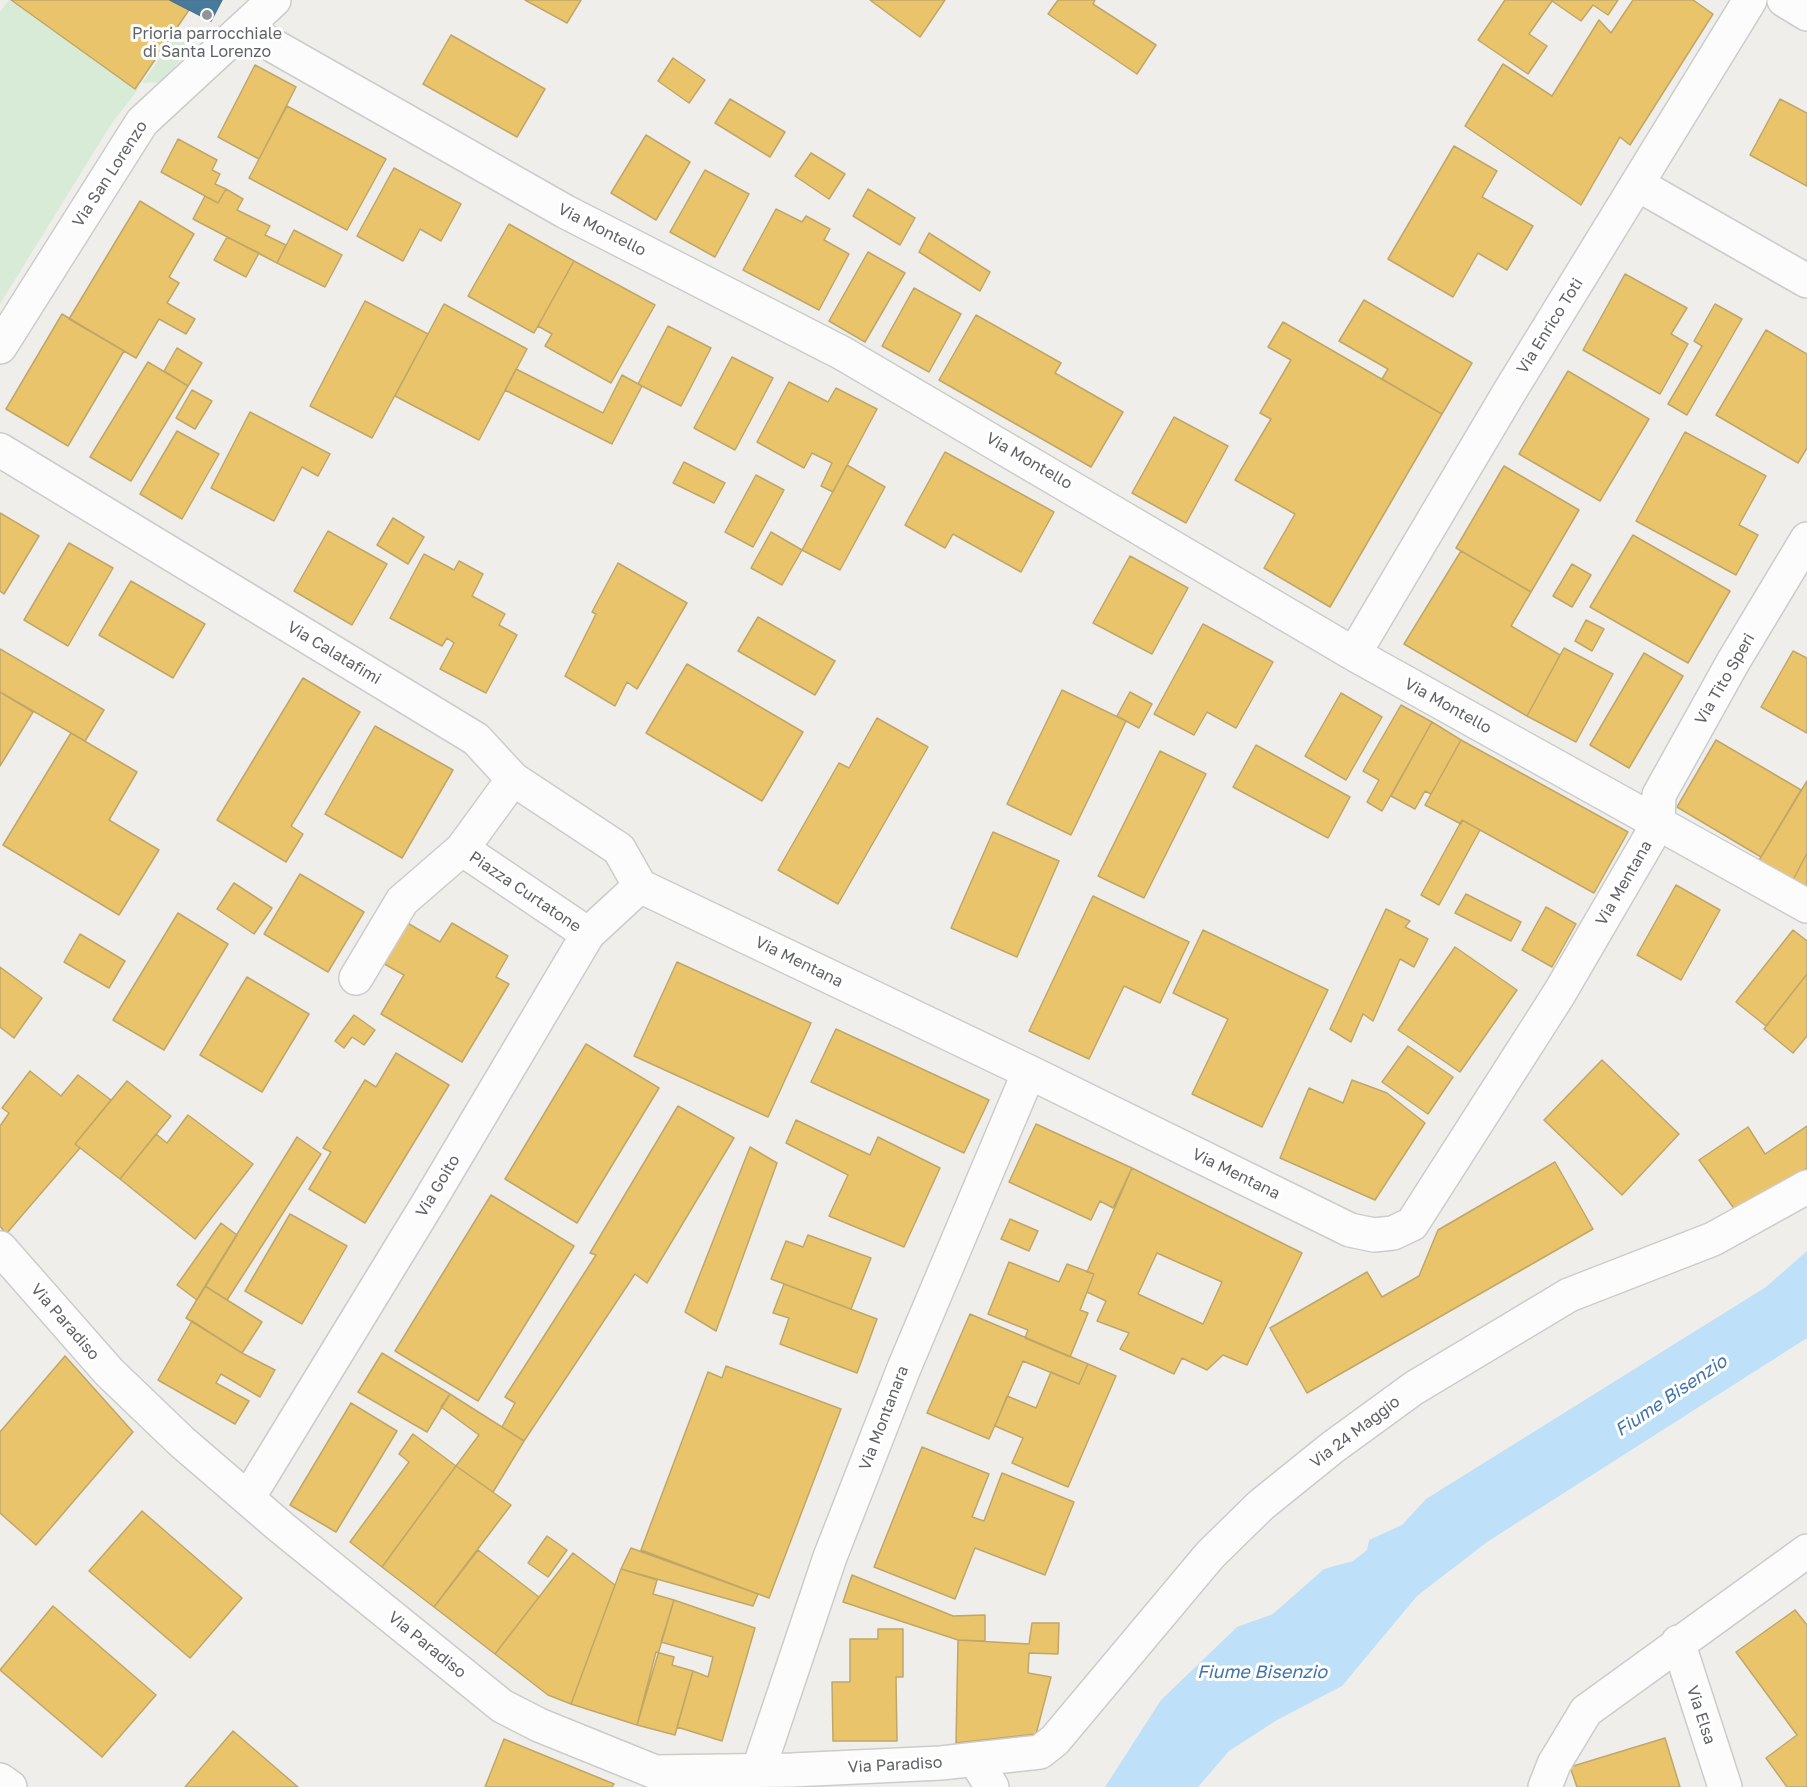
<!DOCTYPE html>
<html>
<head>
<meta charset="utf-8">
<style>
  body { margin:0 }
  canvas { display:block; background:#efeeea }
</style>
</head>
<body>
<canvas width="1807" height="1787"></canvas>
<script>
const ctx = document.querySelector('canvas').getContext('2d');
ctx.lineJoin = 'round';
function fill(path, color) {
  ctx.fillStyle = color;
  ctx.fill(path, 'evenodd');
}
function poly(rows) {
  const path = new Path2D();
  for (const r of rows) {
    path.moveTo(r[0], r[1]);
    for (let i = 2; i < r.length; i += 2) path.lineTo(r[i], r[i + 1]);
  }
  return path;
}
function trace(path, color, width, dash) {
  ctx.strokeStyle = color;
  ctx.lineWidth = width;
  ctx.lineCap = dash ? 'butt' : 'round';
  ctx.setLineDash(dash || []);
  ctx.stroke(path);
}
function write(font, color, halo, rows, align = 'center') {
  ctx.font = font + ' "Golos Text",sans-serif';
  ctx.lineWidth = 6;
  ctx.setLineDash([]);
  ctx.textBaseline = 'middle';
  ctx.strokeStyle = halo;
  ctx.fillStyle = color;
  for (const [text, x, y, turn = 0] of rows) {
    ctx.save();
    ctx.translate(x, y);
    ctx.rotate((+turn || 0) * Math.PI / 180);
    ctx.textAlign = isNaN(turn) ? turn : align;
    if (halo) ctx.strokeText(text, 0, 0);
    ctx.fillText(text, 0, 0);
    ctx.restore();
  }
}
fill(poly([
  [9,0,135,89,141,85,110,126,0,304,0,12],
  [175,37,194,46,160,82,142,83]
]), '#d8ebd6');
fill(poly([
  [1807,1251,1807,1338,1487,1542,1417,1596,1342,1686,1277,1720,1229,1751,1198,1787,1105,1787,1161,1700,1237,1627,1273,1614,1324,1569,1353,1561,1367,1550,1369,1540,1402,1525,1426,1499,1766,1287]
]), '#bfe0f9');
const homes = poly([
  [11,0,170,0,189,10,135,89,11,0],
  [525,0,581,0,567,23,525,0],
  [870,0,945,0,920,37,870,0],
  [1058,0,1095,0,1093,4,1156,45,1137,74,1048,14,1058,0],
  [1505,0,1618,0,1608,15,1593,5,1581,21,1552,1,1529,34,1547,46,1528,74,1478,40,1505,0],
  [1633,0,1693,0,1713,14,1630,145,1620,137,1581,205,1465,126,1503,64,1552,96,1599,20,1611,33,1633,0],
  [451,35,545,89,517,137,423,84,451,35],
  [673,58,705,80,689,103,658,81,673,58],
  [255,65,296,87,259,159,218,137,255,65],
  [730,99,785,132,770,157,715,123,730,99],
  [1780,99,1807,113,1807,186,1750,155,1780,99],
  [287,106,386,159,347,230,249,178,287,106],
  [646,135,690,162,656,220,611,193,646,135],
  [178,139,217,160,212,170,220,174,215,184,226,189,218,203,161,172,178,139],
  [1454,146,1497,171,1482,197,1533,226,1507,270,1478,253,1453,297,1388,259,1454,146],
  [811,153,845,174,829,199,795,176,811,153],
  [394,168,461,204,441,241,420,229,403,261,357,236,394,168],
  [705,170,749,194,715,257,670,232,705,170],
  [226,189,243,199,237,210,270,226,265,235,286,245,277,263,193,219,205,196,218,203,226,189],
  [868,189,915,218,900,245,853,216,868,189],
  [140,201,194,234,169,277,179,283,167,303,195,319,186,334,159,319,136,358,69,319,140,201],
  [776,209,802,222,806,216,830,229,824,240,849,254,819,310,743,270,776,209],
  [509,224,574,261,534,333,468,296,509,224],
  [294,230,342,255,325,287,277,263,294,230],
  [929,233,990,272,980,291,919,252,929,233],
  [227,237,259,253,246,277,214,260,227,237],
  [868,252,905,273,865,342,829,321,868,252],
  [574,261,655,305,611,383,545,346,552,334,538,326,574,261],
  [1625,274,1687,308,1671,334,1688,344,1660,394,1583,350,1625,274],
  [914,288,961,314,929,372,882,346,914,288],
  [1364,300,1472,363,1442,414,1382,379,1388,369,1339,341,1364,300],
  [365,301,428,334,372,438,310,406,365,301],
  [444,304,527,349,479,440,395,396,444,304],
  [1715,304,1742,319,1687,415,1668,404,1702,346,1694,341,1715,304],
  [62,314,124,351,68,446,6,409,62,314],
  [976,315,1061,363,1055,373,1123,412,1091,467,939,380,976,315],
  [1283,322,1442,414,1330,607,1264,568,1295,514,1235,480,1271,419,1260,413,1291,360,1268,347,1283,322],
  [668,326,711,348,681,406,638,384,668,326],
  [1766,330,1807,354,1807,448,1798,463,1716,415,1766,330],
  [177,348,202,363,188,386,164,371,177,348],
  [732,357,773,378,735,450,694,428,732,357],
  [148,362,188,386,131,481,90,457,148,362],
  [516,369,603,413,622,375,642,386,612,444,505,390,516,369],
  [1568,371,1649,419,1600,501,1519,454,1568,371],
  [789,382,828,402,836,388,877,409,833,492,821,486,832,463,812,453,804,468,757,442,789,382],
  [192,390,212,401,195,429,176,418,192,390],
  [250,412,330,454,318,476,302,467,274,521,211,488,250,412],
  [1174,417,1228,446,1186,523,1132,493,1174,417],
  [177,431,219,454,182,519,140,494,177,431],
  [1685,432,1766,476,1739,525,1758,535,1736,575,1636,521,1685,432],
  [945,452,1054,512,1021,572,953,534,945,548,905,525,945,452],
  [684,462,725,483,714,503,673,483,684,462],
  [847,465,885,487,840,570,802,550,847,465],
  [1504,466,1579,510,1531,592,1456,548,1504,466],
  [756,475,784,490,753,547,725,532,756,475],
  [0,513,39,536,4,594,0,591,0,513],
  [393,518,424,537,408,564,377,545,393,518],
  [328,531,387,564,352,625,294,591,328,531],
  [771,532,802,550,782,585,751,568,771,532],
  [1633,535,1730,591,1688,663,1590,607,1633,535],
  [69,543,113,568,68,646,24,620,69,543],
  [1461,551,1531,592,1511,626,1560,655,1527,716,1404,644,1461,551],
  [424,554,454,570,459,561,483,574,472,596,505,614,499,625,517,635,486,693,440,669,454,643,447,638,442,646,390,618,424,554],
  [1130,556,1188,588,1152,654,1093,623,1130,556],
  [618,563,687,603,637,689,627,682,615,706,565,676,596,614,592,612,618,563],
  [1572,564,1591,575,1572,607,1553,596,1572,564],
  [131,581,205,624,173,678,99,635,131,581],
  [758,617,835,661,815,695,738,651,758,617],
  [1586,620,1604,629,1592,651,1575,641,1586,620],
  [1203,624,1273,662,1236,728,1207,712,1194,735,1154,714,1203,624],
  [1564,648,1613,674,1576,742,1527,716,1564,648],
  [0,649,104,710,85,741,0,692,0,649],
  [1793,651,1807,658,1807,733,1761,707,1793,651],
  [1644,653,1683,676,1629,768,1590,745,1644,653],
  [687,664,803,732,762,801,646,733,687,664],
  [303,678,360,712,291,826,303,834,286,862,217,820,303,678],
  [1062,690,1126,721,1071,835,1007,804,1062,690],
  [0,692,33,712,0,766,0,692],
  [1130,692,1152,704,1139,728,1117,716,1130,692],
  [1341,693,1382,717,1346,780,1305,756,1341,693],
  [1401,705,1432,722,1382,811,1367,802,1379,780,1363,771,1401,705],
  [877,718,928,747,838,904,778,870,839,763,849,768,877,718],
  [1432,722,1461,740,1431,794,1425,791,1415,809,1391,796,1432,722],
  [375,726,453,770,402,858,325,814,375,726],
  [71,733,137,772,109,820,159,850,119,915,3,845,71,733],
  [1461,740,1628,832,1594,893,1462,820,1461,824,1425,805,1461,740],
  [1716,740,1801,790,1761,857,1677,807,1716,740],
  [1256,745,1350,797,1328,838,1233,787,1256,745],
  [1160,751,1206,774,1144,898,1098,876,1160,751],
  [1807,781,1807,853,1793,880,1758,862,1807,781],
  [1462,820,1480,830,1439,905,1421,895,1462,820],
  [993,832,1059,861,1017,957,951,928,993,832],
  [1807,853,1807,888,1793,880,1807,853],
  [300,874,364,912,328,972,264,934,300,874],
  [234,883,272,908,254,934,217,909,234,883],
  [1676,885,1720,910,1681,980,1637,955,1676,885],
  [1466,894,1521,922,1511,941,1455,913,1466,894],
  [1093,896,1189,942,1160,1003,1124,986,1089,1059,1029,1031,1093,896],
  [1546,907,1576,924,1552,967,1522,950,1546,907],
  [1386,909,1410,921,1405,927,1428,939,1414,967,1400,959,1373,1021,1363,1014,1351,1042,1330,1029,1386,909],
  [178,913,228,944,164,1050,113,1020,178,913],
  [404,921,440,942,452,923,508,956,496,977,509,984,462,1062,381,1014,404,975,379,961,404,921],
  [1203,930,1328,990,1262,1127,1192,1094,1228,1019,1173,993,1203,930],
  [1793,930,1807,941,1807,974,1766,1026,1736,1002,1793,930],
  [80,934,125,961,109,988,64,962,80,934],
  [1455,947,1517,990,1460,1072,1398,1030,1455,947],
  [677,962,811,1023,768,1117,634,1056,677,962],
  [0,967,42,998,14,1038,0,1027,0,967],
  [1807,974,1807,1036,1793,1053,1764,1029,1807,974],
  [247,977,309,1014,262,1092,200,1055,247,977],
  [354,1015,375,1030,364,1045,352,1037,344,1048,335,1041,354,1015],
  [836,1029,989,1100,964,1153,811,1082,836,1029],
  [586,1044,659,1088,577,1223,505,1179,586,1044],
  [1408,1046,1453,1077,1428,1114,1382,1082,1408,1046],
  [396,1053,449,1085,365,1223,309,1189,331,1152,323,1148,365,1080,376,1087,396,1053],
  [1602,1060,1679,1134,1622,1195,1544,1120,1602,1060],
  [30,1071,61,1096,78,1075,111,1100,75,1144,80,1148,6,1234,0,1226,0,1126,9,1113,2,1108,30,1071],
  [1352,1080,1387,1093,1425,1123,1375,1200,1280,1158,1309,1088,1343,1103,1352,1080],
  [127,1081,171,1116,120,1179,75,1144,127,1081],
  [678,1106,734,1138,647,1283,635,1274,524,1441,502,1427,515,1403,505,1397,596,1255,590,1253,678,1106],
  [188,1115,253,1164,195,1239,120,1179,156,1134,167,1143,188,1115],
  [796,1120,870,1155,878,1137,940,1168,904,1247,829,1216,848,1175,786,1143,796,1120],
  [1036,1124,1132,1168,1113,1208,1100,1201,1091,1220,1009,1182,1036,1124],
  [1807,1126,1807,1168,1738,1214,1699,1160,1748,1127,1765,1154,1807,1126],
  [297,1137,321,1154,227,1300,205,1286,297,1137],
  [750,1147,777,1163,716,1331,685,1312,750,1147],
  [1555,1162,1593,1229,1307,1393,1270,1328,1367,1272,1382,1297,1419,1276,1438,1230,1555,1162],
  [1132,1168,1302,1253,1247,1365,1223,1355,1207,1370,1182,1358,1174,1374,1120,1349,1129,1333,1097,1321,1106,1301,1087,1292,1094,1274,1087,1272,1132,1168],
  [1157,1253,1222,1282,1203,1324,1138,1294,1157,1253],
  [491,1195,574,1246,478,1401,395,1351,491,1195],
  [290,1214,347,1246,302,1324,245,1291,290,1214],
  [1010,1219,1038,1231,1029,1251,1001,1239,1010,1219],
  [221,1223,237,1235,197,1300,177,1285,221,1223],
  [808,1235,871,1258,851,1309,771,1279,786,1241,803,1247,808,1235],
  [1009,1262,1059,1282,1067,1264,1094,1274,1080,1310,1088,1313,1070,1357,1025,1338,1028,1330,988,1314,1009,1262],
  [784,1284,877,1319,857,1373,780,1344,789,1318,773,1313,784,1284],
  [205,1286,262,1322,242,1353,186,1318,205,1286],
  [970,1314,1088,1364,1079,1384,1023,1361,989,1439,927,1413,970,1314],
  [192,1321,242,1353,275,1370,260,1397,221,1374,216,1383,249,1401,235,1424,158,1380,192,1321],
  [382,1353,450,1394,427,1432,358,1392,382,1353],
  [65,1356,133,1432,36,1545,0,1513,0,1432,65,1356],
  [1088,1364,1116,1376,1068,1487,1012,1463,1023,1438,995,1426,1007,1396,1036,1408,1051,1372,1079,1384,1088,1364],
  [726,1366,841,1409,769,1598,641,1550,708,1372,722,1378,726,1366],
  [450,1394,524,1441,493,1492,456,1466,479,1435,441,1407,450,1394],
  [351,1403,397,1431,336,1532,290,1505,351,1403],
  [413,1434,456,1466,382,1567,350,1542,409,1462,399,1454,413,1434],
  [922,1447,989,1474,972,1517,984,1521,1002,1473,1074,1502,1045,1575,975,1548,955,1599,874,1567,922,1447],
  [456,1466,511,1505,434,1607,382,1567,456,1466],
  [142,1511,242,1598,190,1658,89,1571,142,1511],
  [547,1536,567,1550,548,1577,528,1563,547,1536],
  [631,1548,758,1594,753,1606,621,1569,631,1548],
  [478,1550,539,1597,495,1654,434,1607,478,1550],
  [573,1553,615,1585,571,1704,548,1695,495,1654,573,1553],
  [621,1569,657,1580,653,1594,674,1600,637,1725,571,1704,621,1569],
  [852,1575,953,1616,985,1615,985,1641,958,1640,843,1602,852,1575],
  [674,1600,755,1628,722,1741,677,1727,693,1671,708,1677,713,1657,661,1642,674,1600],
  [53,1606,156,1695,102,1757,0,1670,53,1606],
  [1795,1610,1807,1625,1807,1787,1787,1787,1766,1758,1797,1735,1736,1652,1795,1610],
  [1032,1623,1059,1623,1058,1654,1029,1653,1028,1673,1051,1677,1036,1734,956,1743,958,1640,1029,1644,1032,1623],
  [878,1629,903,1629,903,1677,896,1677,897,1741,833,1741,832,1682,850,1682,850,1639,878,1639,878,1629],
  [656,1652,674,1657,672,1665,693,1671,675,1735,637,1725,656,1652],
  [233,1731,298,1787,185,1787,233,1731],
  [1665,1738,1680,1787,1577,1787,1570,1767,1665,1738],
  [504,1739,614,1784,612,1787,485,1787,504,1739]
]);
fill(homes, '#e9c46a');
trace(homes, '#c0a769', 1.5);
const public = poly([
  [170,0,222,0,211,21,170,0]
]);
fill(public, '#457b9d');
trace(public, '#4d748d', 1.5);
const minor = poly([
  [1784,0,1807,14],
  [244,29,566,212,842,353,1354,654,1807,906],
  [1637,184,1807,281],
  [0,347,142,122,274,0],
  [0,450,476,739,513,779,619,849,640,886],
  [1354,654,1510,391,1750,0],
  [513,779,462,849,588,934],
  [640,886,1029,1072,1350,1230,1374,1235,1393,1233,1412,1224,1559,994,1658,824,1659,795,1733,662,1807,539],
  [356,978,402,901,462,849],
  [0,1248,109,1372,182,1442,282,1528,502,1706,539,1725,655,1772,792,1770,941,1763,1040,1752,1055,1740,1210,1555,1261,1505,1333,1447,1414,1388,1569,1295,1713,1239,1807,1187],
  [248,1498,430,1200,588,934,640,886],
  [1678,1642,1725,1787],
  [975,1760,992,1787],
  [758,1771,830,1557,904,1368,1029,1072],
  [0,1780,10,1787],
  [1545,1787,1554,1764,1586,1711,1807,1551]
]);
trace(minor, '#cbcccc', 36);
trace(minor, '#fdfcfc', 33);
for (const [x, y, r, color] of [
  [207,15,6,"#919496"]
]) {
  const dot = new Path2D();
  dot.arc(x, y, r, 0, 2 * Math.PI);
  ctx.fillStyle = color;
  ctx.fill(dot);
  trace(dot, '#fff', 2);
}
write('16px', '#5f6368', '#fff', [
  ["Prioria parrocchiale",207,34],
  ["di Santa Lorenzo",207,52]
]);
write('16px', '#5f6368', '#fff', [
  ["Via San Lorenzo",110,174,-57],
  ["Via Montello",602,230,27],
  ["Via Enrico Toti",1550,326,-58],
  ["Via Montello",1029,461,30],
  ["Via Calatafimi",334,653,31],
  ["Via Tito Speri",1725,679,-60],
  ["Via Montello",1448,706,29],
  ["Via Mentana",1624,883,-60],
  ["Piazza Curtatone",525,892,34],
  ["Via Mentana",799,962,26],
  ["Via Mentana",1236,1174,26],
  ["Via Goito",438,1186,-59],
  ["Via Paradiso",65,1322,49],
  ["Via Montanara",884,1418,-69],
  ["Via 24 Maggio",1355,1432,-37],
  ["Via Paradiso",427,1645,39],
  ["Via Elsa",1701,1715,72],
  ["Via Paradiso",895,1765,-3]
]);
write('italic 18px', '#4174aa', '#fff', [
  ["Fiume Bisenzio",1671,1396,-34],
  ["Fiume Bisenzio",1262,1672]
]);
</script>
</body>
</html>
